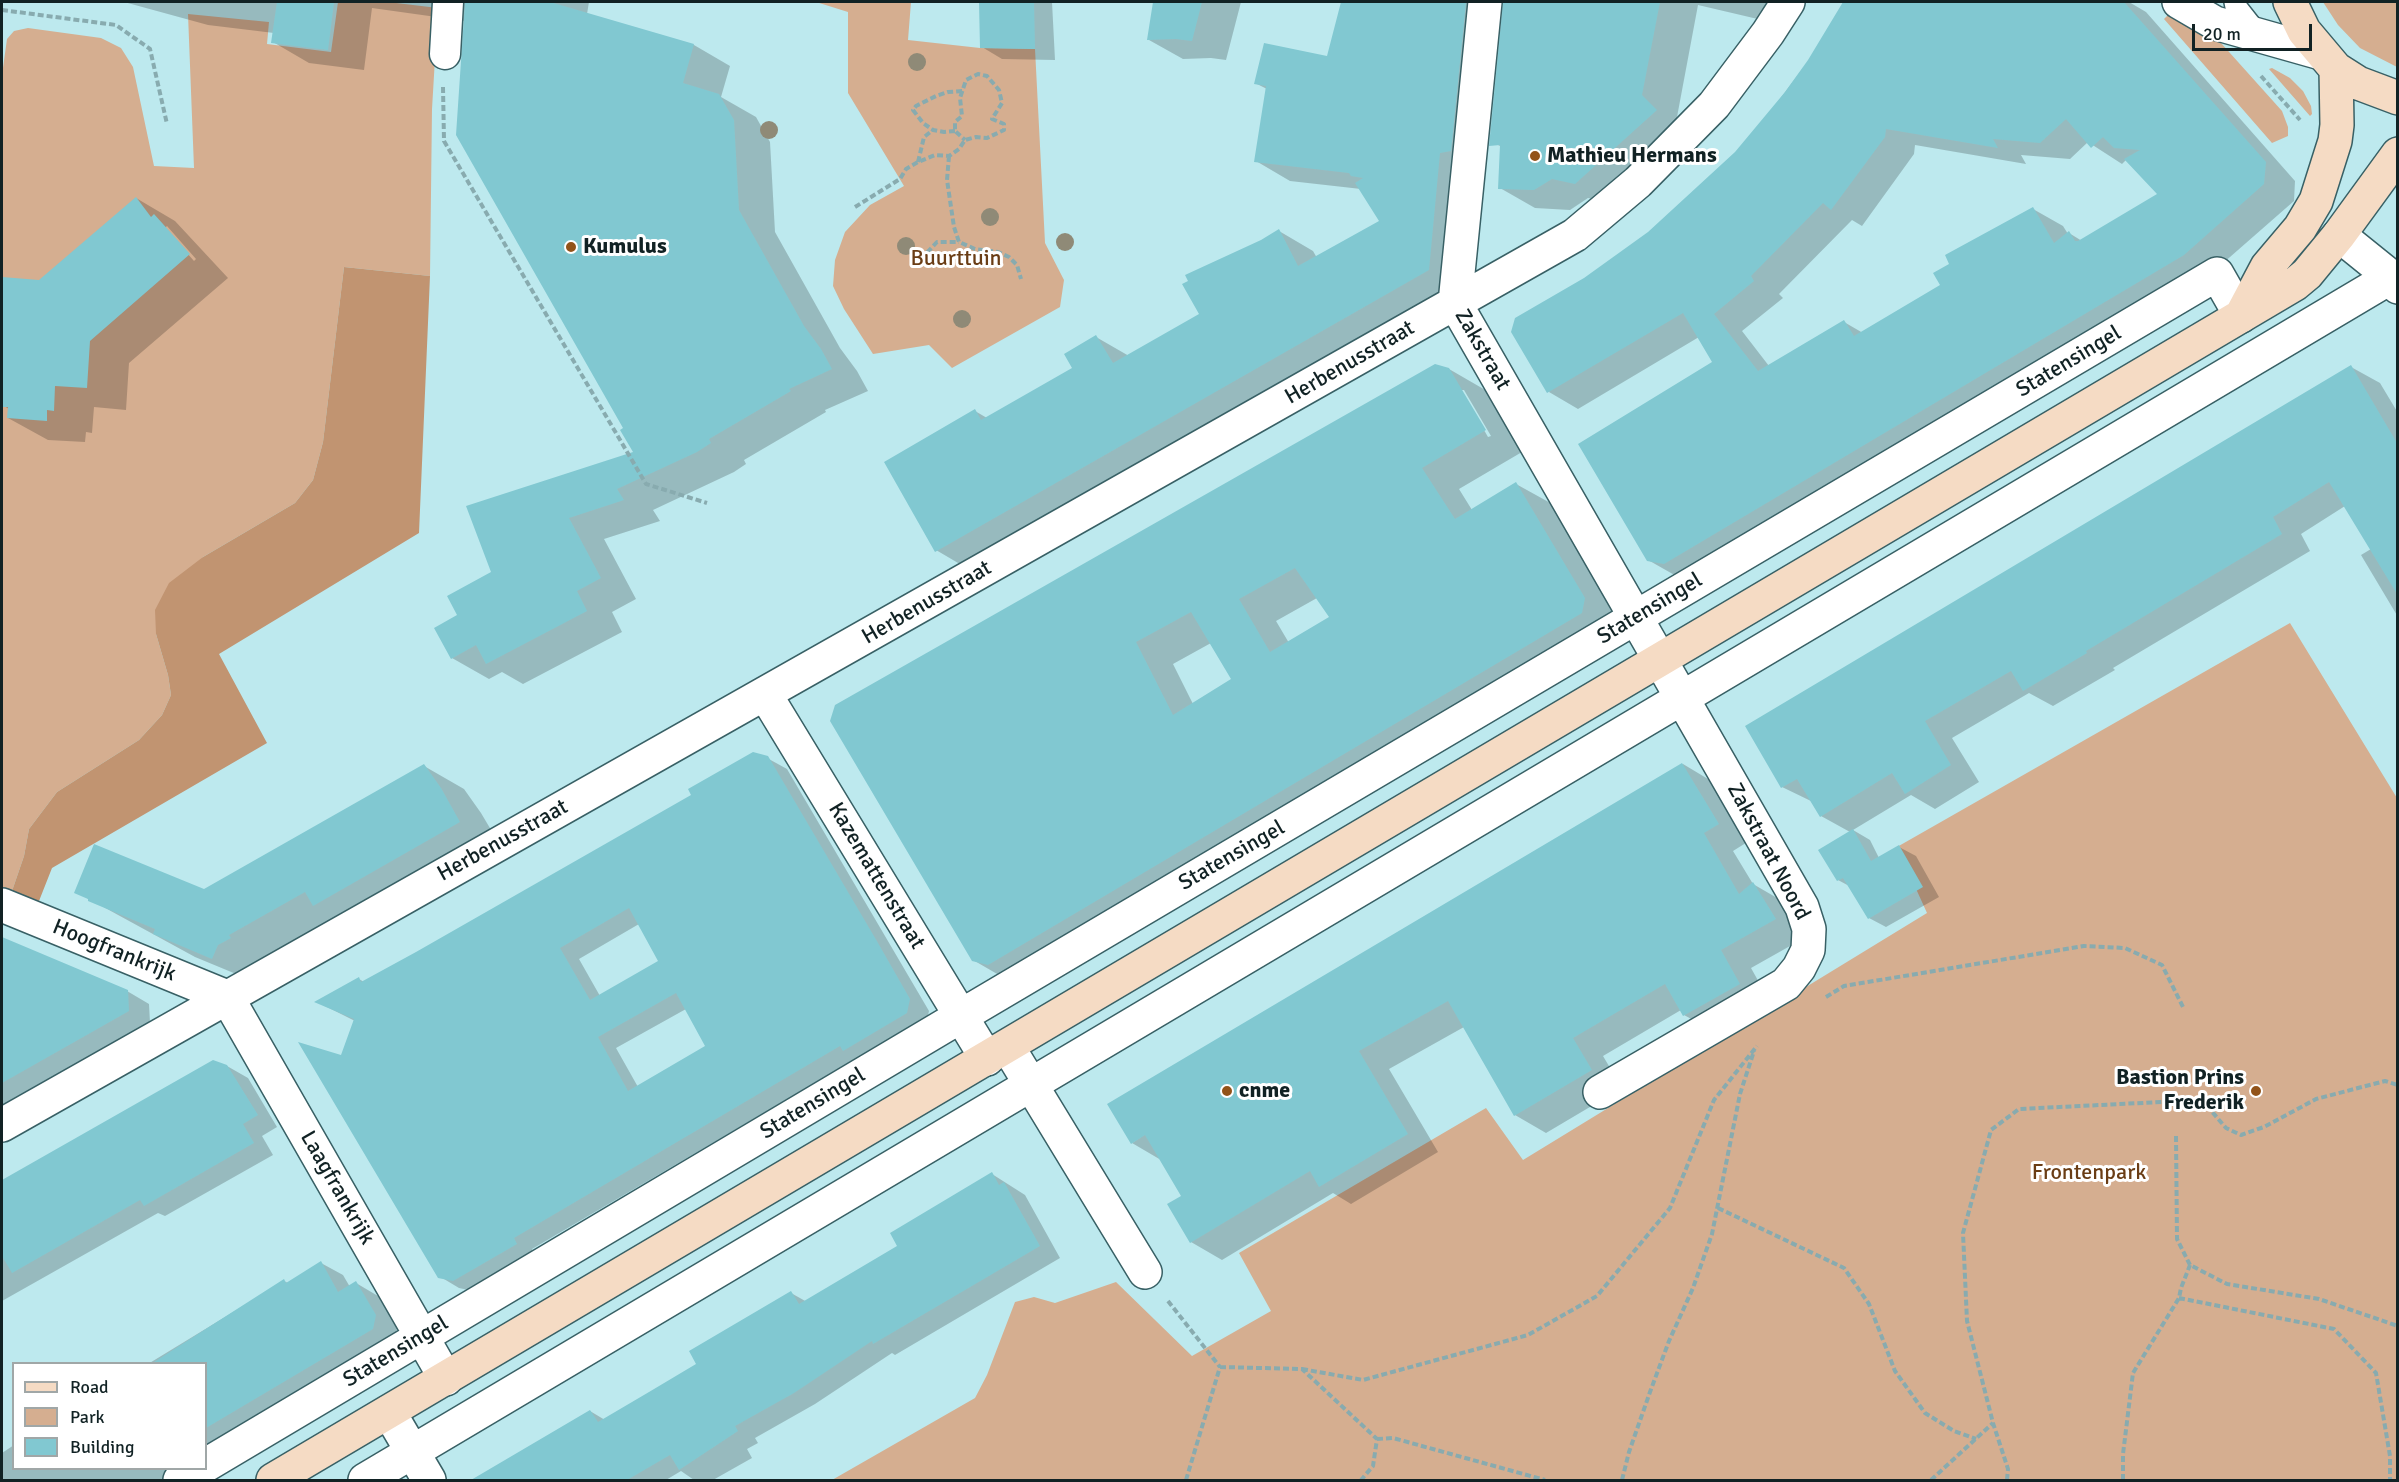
<!DOCTYPE html>
<html>
<head>
<meta charset="utf-8">
<style>
  body { margin:0 }
  #map { position:relative; width:2399px; height:1482px; overflow:hidden; background:#bde9ee; font-family:Signika,sans-serif }
  canvas { display:block }
  .frame { position:absolute; inset:0; border:3px solid #112224; pointer-events:none }
  .legend { position:absolute; left:12px; top:1362px; width:195px; height:108px; box-sizing:border-box; background:#fff; border:2px solid #a0a7a7; margin:0; padding:8px 10px; list-style:none; font-size:18px; color:#112224 }
  .legend li { display:flex; align-items:center; gap:12px; height:30px }
  .legend b { width:30px; border:2px solid #a0a7a7 }
  .scale { position:absolute; left:2192px; top:24px; width:120px; height:27px; box-sizing:border-box; border:3px solid #112224; border-top:0; padding-left:8px; font-size:18px; line-height:21px; white-space:nowrap; color:#112224; -webkit-text-stroke:4px #fff; paint-order:stroke }
</style>
</head>
<body>
<div id="map">
<canvas width="2399" height="1482"></canvas>
<div class="frame"></div>
<ul class="legend">
<li><b style="height:8px;background:#f5dbc4"></b>Road</li>
<li><b style="height:16px;background:#d5ae90"></b>Park</li>
<li><b style="height:16px;background:#81c8d1"></b>Building</li>
</ul>
<div class="scale">20 m</div>
</div>
<script>
const ctx = document.querySelector('canvas').getContext('2d');
ctx.lineJoin = 'round';
function fill(path, color) {
  ctx.fillStyle = color;
  ctx.fill(path, 'evenodd');
}
function poly(rows) {
  const path = new Path2D();
  for (const r of rows) {
    path.moveTo(r[0], r[1]);
    for (let i = 2; i < r.length; i += 2) path.lineTo(r[i], r[i + 1]);
  }
  return path;
}
function trace(path, color, width, dash) {
  ctx.strokeStyle = color;
  ctx.lineWidth = width;
  ctx.lineCap = dash ? 'butt' : 'round';
  ctx.setLineDash(dash || []);
  ctx.stroke(path);
}
function write(font, color, halo, rows, align = 'center') {
  ctx.font = font + ' Signika,sans-serif';
  ctx.lineWidth = 6;
  ctx.setLineDash([]);
  ctx.textBaseline = 'middle';
  ctx.strokeStyle = halo;
  ctx.fillStyle = color;
  for (const [text, x, y, turn = 0] of rows) {
    ctx.save();
    ctx.translate(x, y);
    ctx.rotate((+turn || 0) * Math.PI / 180);
    ctx.textAlign = isNaN(turn) ? turn : align;
    if (halo) ctx.strokeText(text, 0, 0);
    ctx.fillText(text, 0, 0);
    ctx.restore();
  }
}
fill(poly([
  [338,2,388,2,438,8,432,109,430,276,344,267,323,442,313,480,295,503,203,557,156,634,168,675,171,695,162,715,139,740,57,792,29,829,24,856,12,891,2,887,2,75,7,39,14,31,28,28,101,38,121,48,133,67,154,166,194,168,188,14,269,22,267,44,331,52],
  [816,2,911,2,908,40,980,48,1035,49,1045,243,1064,280,1060,307,952,368,929,345,873,354,844,309,833,286,835,260,845,232,870,205,904,186,848,93,848,12],
  [2323,2,2397,2,2397,67,2360,48,2338,25],
  [2168,15,2221,43,2282,111,2288,127,2288,136,2272,143,2164,19],
  [2272,68,2290,78,2303,91,2311,106,2312,114,2310,116,2269,69],
  [2290,623,2397,798,2397,1480,832,1480,975,1398,987,1375,1015,1302,1034,1297,1055,1303,1116,1282,1192,1356,1271,1311,1239,1253,1486,1108,1523,1160,1927,913,1897,847]
]), '#d5ae90');
fill(poly([
  [344,267,430,276,419,533,219,654,267,743,52,868,39,901,12,891,24,856,29,829,57,792,139,740,162,715,171,695,168,675,156,634,155,610,169,583,203,557,295,503,313,480,323,442]
]), '#c19471');
fill(poly([
  [124,2,589,2,587,14,694,45,730,66,721,97,756,117,770,142,775,232,840,348,857,371,868,391,825,410,826,412,744,460,746,464,734,472,653,510,660,521,604,539,636,599,612,612,622,632,523,684,502,672,489,679,452,658,459,616,493,573,636,453,465,21,372,8,364,70,309,63,273,42,274,33,208,25],
  [981,2,1052,2,1055,60,1002,59,982,47],
  [1154,2,1241,2,1226,60,1211,58,1183,59,1149,40],
  [1342,2,1487,2,1462,290,970,570,936,550,975,411,987,418,1074,369,1096,337,1129,356,1201,315,1262,241,1279,231,1313,251,1317,258,1381,222,1361,189,1290,181,1256,161,1267,89,1255,83,1328,57],
  [1514,2,1793,2,1779,24,1698,5,1677,117,1692,131,1610,203,1588,198,1570,210,1535,208,1500,188,1502,147,1498,145],
  [1845,2,2129,2,2146,12,2295,181,2294,201,2214,271,1678,577,1648,560,1715,363,1699,337,1578,409,1549,392,1585,279,1649,233,1736,153,1762,123,1809,60],
  [2088,142,2122,164,2126,160,2159,195,2082,241,2069,233,2068,234,2063,226,2033,209,1943,286,1863,333,1844,322,1769,366,1742,331,1783,298,1779,294,1852,220,1862,226,1914,154,1915,145,2026,164,2021,155,2070,159],
  [136,198,175,221,228,278,129,363,126,410,94,407,92,433,86,432,85,442,48,440,8,418,9,409,4,406,4,402,2,401,2,279,40,281],
  [167,226,196,259,194,261,165,228],
  [2351,367,2380,383,2398,413,2398,617,2361,555,2371,549,2345,506,2301,534,2310,551,2113,668,2115,670,2053,706,2029,693,1952,738,1979,782,1935,809,1911,795,1853,830,1870,840,1879,858,1899,847,1916,856,1939,897,1886,927,1869,918,1851,887,1838,880,1850,832,1821,816,1813,802,1782,787],
  [1449,369,1487,391,1522,452,1459,489,1472,510,1516,484,1554,505,1623,621,1011,982,973,960,836,706],
  [1461,390,1464,390,1491,436,1488,437],
  [1317,598,1331,618,1289,643,1276,621],
  [1211,643,1233,679,1193,704,1173,664],
  [767,758,787,769,929,1011,926,1024,863,1061,857,1058,532,1249,535,1255,473,1291,459,1288,439,1276,341,1057,355,1021,317,1002,359,979,364,982],
  [639,924,660,962,600,996,579,959],
  [686,1009,707,1047,638,1087,616,1048],
  [1683,764,1713,782,1749,841,1733,851,1753,884,1784,902,1806,937,1751,968,1770,1002,1715,1032,1684,1015,1681,1010,1603,1056,1622,1088,1546,1133,1515,1115,1464,1027,1389,1069,1438,1152,1351,1204,1333,1193,1222,1260,1191,1242,1169,1204,1183,1196,1161,1160,1132,1143],
  [424,766,464,789,481,813,500,845,253,981,195,957,76,892,204,890],
  [2,938,127,991,149,1004,150,1023,2,1107],
  [213,1062,227,1066,248,1078,277,1127,262,1136,273,1155,165,1216,158,1213,2,1301,2,1182],
  [992,1174,1025,1195,1060,1258,895,1355,892,1353,815,1404,755,1438,758,1443,747,1449,752,1458,713,1480,694,1480,681,1471,666,1480,496,1480,490,1471,590,1411,605,1420,698,1364,791,1293,807,1302,899,1246],
  [321,1263,343,1275,350,1287,356,1283,378,1296,397,1328,395,1341,206,1454,206,1364,148,1364,284,1281,288,1283],
  [14,1445,14,1468,180,1468,160,1480,2,1480,2,1453]
]), '#0003');
fill(poly([
  [277,2,334,2,328,50,271,43],
  [465,2,550,2,694,44,683,83,719,94,734,120,739,210,804,326,821,349,832,369,789,389,791,391,709,439,711,443,697,452,617,489,624,500,569,518,601,578,577,591,587,611,486,664,476,645,451,659,434,628,457,615,447,596,491,572,466,506,633,452,620,430,623,428,456,135],
  [979,2,1034,2,1035,49,980,48],
  [1153,2,1202,2,1192,41,1176,39,1147,40],
  [1341,2,1466,2,1451,151,1440,153,1429,270,935,552,884,462,975,409,981,420,1072,368,1064,354,1096,335,1113,363,1199,314,1182,284,1188,281,1185,275,1261,240,1279,229,1298,266,1379,221,1355,183,1363,178,1351,176,1349,173,1254,162,1266,86,1254,84,1264,43,1327,56],
  [1503,2,1660,2,1642,95,1657,110,1575,184,1552,179,1534,190,1498,189,1500,145,1489,146],
  [1843,2,2124,2,2266,162,2264,184,2184,255,1664,564,1647,561,1578,444,1712,362,1683,313,1547,393,1511,332,1515,318,1584,278,1648,232,1735,152,1785,92,1808,60],
  [2066,119,2091,148,2103,137,2114,148,2140,150,2124,159,2157,194,2078,241,2075,241,2069,231,2054,243,2033,207,1945,255,1949,264,1933,273,1940,285,1854,336,1844,320,1758,371,1714,314,1754,281,1751,276,1823,203,1831,210,1885,137,1886,129,1998,148,1993,139,2040,143],
  [136,197,151,217,154,214,190,254,90,341,87,388,55,386,54,411,47,410,47,421,7,418,8,407,2,407,2,277,39,280],
  [1435,364,1449,368,1486,430,1422,468,1455,519,1516,482,1585,598,1582,613,988,965,972,961,830,721,835,705],
  [1295,568,1329,617,1270,652,1239,599],
  [1191,612,1231,679,1173,715,1136,642],
  [2351,365,2397,443,2397,594,2329,482,2273,517,2282,534,2086,651,2087,653,2023,691,2011,671,1925,721,1951,765,1905,794,1892,773,1820,817,1797,779,1781,788,1745,726],
  [753,752,768,756,878,943,910,999,907,1013,843,1051,840,1046,514,1238,517,1244,453,1281,438,1278,298,1042,341,1055,354,1019,314,1002,359,977,361,982,416,952,691,795,688,789],
  [629,908,658,961,590,1000,560,948],
  [676,993,705,1046,628,1091,598,1037],
  [1682,763,1719,824,1704,833,1739,894,1753,882,1776,919,1721,950,1740,984,1683,1016,1665,984,1573,1038,1592,1070,1514,1116,1448,1001,1359,1051,1408,1134,1319,1187,1310,1171,1190,1243,1167,1204,1181,1196,1145,1135,1131,1144,1107,1104],
  [424,764,441,788,460,822,313,906,305,892,229,935,231,938,218,945,212,959,153,934,155,929,88,901,88,899,74,893,94,844,204,889],
  [1853,829,1871,861,1899,845,1923,887,1868,919,1843,878,1837,881,1818,850],
  [2,937,128,990,129,1011,2,1083],
  [213,1060,227,1065,258,1115,243,1124,254,1143,144,1206,140,1200,12,1273,2,1256,2,1180],
  [992,1172,999,1185,1004,1182,1040,1246,873,1344,872,1341,794,1393,735,1426,738,1431,679,1470,670,1455,627,1480,471,1480,590,1410,598,1422,649,1392,696,1364,689,1351,791,1291,799,1304,897,1246,890,1233],
  [321,1261,338,1292,356,1281,376,1315,373,1329,206,1428,206,1364,151,1364,284,1279,286,1283]
]), '#81c8d1');
const service = poly([
  [2235,2,2236,7,2258,35]
]);
const pedestrian = poly([
  [445,54,448,2]
]);
const minor = poly([
  [1485,2,1455,303,1802,907,1809,929,1808,950,1799,968,1786,984,1600,1092],
  [2339,235,2391,277,2398,287],
  [765,694,987,1059],
  [2,905,227,997],
  [227,997,446,1379],
  [1008,1047,1145,1272],
  [2,1125,1575,235,1638,182,1714,105,1768,33,1788,2],
  [389,1412,429,1480],
  [206,1465,961,1016,2217,274,2241,316],
  [180,1480,200,1468],
  [365,1480,2391,277]
]);
const tertiary = poly([
  [2179,2,2215,23,2321,53]
]);
const secondary = poly([
  [2290,2,2304,31,2336,69,2358,83,2398,98],
  [2241,316,2267,267,2300,228,2316,201,2335,141,2337,125,2336,69],
  [273,1480,2295,284,2307,274,2339,235,2398,154]
]);
trace(service, '#386065', 24);
trace(pedestrian, '#386065', 33);
trace(minor, '#386065', 36);
trace(tertiary, '#386065', 36);
trace(secondary, '#386065', 36);
trace(poly([
  [2,10,116,25,150,49,167,124],
  [2261,76,2300,120],
  [443,87,444,141,646,484,707,503],
  [955,131,944,132,933,130,923,123,913,110,916,106,936,96,948,92,963,91],
  [949,156,947,180,954,227,959,242,975,249,998,252,1009,257,1017,265,1021,279],
  [918,162,924,137,933,130],
  [855,207,900,179,906,169,918,162,935,155,949,156,959,149,965,140,976,137,987,138,1004,130,1004,124,992,119,1002,103,999,90,987,76,978,74,966,80,960,98,962,116,955,122,955,131,965,140],
  [921,259,937,242,959,242],
  [1826,997,1844,986,2084,946,2125,948,2162,965,2183,1007],
  [2176,1136,2177,1239,2190,1265,2227,1284,2319,1299,2398,1326],
  [1718,1208,1844,1268,1869,1304,1895,1371,1925,1413,1954,1431,1976,1439],
  [2179,1298,2334,1329,2376,1373,2390,1456,2390,1480],
  [1168,1301,1220,1367],
  [1220,1367,1302,1369,1377,1439,1373,1466,1361,1480],
  [1302,1369,1363,1380,1528,1335,1597,1296,1670,1208,1714,1100,1757,1046],
  [1377,1439,1393,1438,1545,1480],
  [1186,1480,1220,1367],
  [1622,1480,1629,1452,1650,1392,1669,1341,1693,1288,1712,1234,1740,1094,1754,1051],
  [1931,1480,1993,1423],
  [2007,1480,2008,1469,1993,1423,1967,1321,1963,1233,1991,1130,2019,1109,2202,1100,2226,1128,2241,1135,2264,1127,2316,1099,2385,1081,2398,1085],
  [2123,1480,2123,1454,2133,1373,2179,1298,2181,1288,2190,1265]
]), '#88abaf', 4, [6, 3]);
trace(service, '#fff', 21);
trace(pedestrian, '#fff', 30);
trace(minor, '#fff', 33);
trace(tertiary, '#fff', 33);
trace(secondary, '#f5dbc4', 33);
ctx.fillStyle = '#8f8a77';
for (const [x, y] of [
  [917,62],
  [769,130],
  [990,217],
  [1065,242],
  [906,246],
  [962,319]
]) {
  ctx.beginPath();
  ctx.arc(x, y, 9, 0, 2 * Math.PI);
  ctx.fill();
}
for (const [x, y, r, color] of [
  [1535,156,6,"#925319"],
  [571,247,6,"#925319"],
  [1227,1091,6,"#925319"],
  [2256,1091,6,"#925319"]
]) {
  const dot = new Path2D();
  dot.arc(x, y, r, 0, 2 * Math.PI);
  ctx.fillStyle = color;
  ctx.fill(dot);
  trace(dot, '#fff', 2);
}
write('bold 22px', '#112224', '#fff', [
  ["Mathieu Hermans",1547,156],
  ["Kumulus",583,247],
  ["Bastion Prins",2244,1078,"right"],
  ["Frederik",2244,1103,"right"],
  ["cnme",1239,1091]
], 'left');
write('22px', '#6a3d15', '#fff', [
  ["Buurttuin",956,259],
  ["Frontenpark",2089,1173]
]);
write('22px', '#112224', '#fff', [
  ["Zakstraat",1482,350,60],
  ["Statensingel",2069,362,-31],
  ["Herbenusstraat",1350,363,-30],
  ["Herbenusstraat",927,603,-30],
  ["Statensingel",1650,609,-31],
  ["Herbenusstraat",503,841,-29],
  ["Zakstraat Noord",1768,852,62],
  ["Statensingel",1232,856,-30],
  ["Kazemattenstraat",876,876,59],
  ["Hoogfrankrijk",114,951,22],
  ["Statensingel",813,1104,-31],
  ["Laagfrankrijk",337,1188,60],
  ["Statensingel",396,1352,-31]
]);
</script>
</body>
</html>
